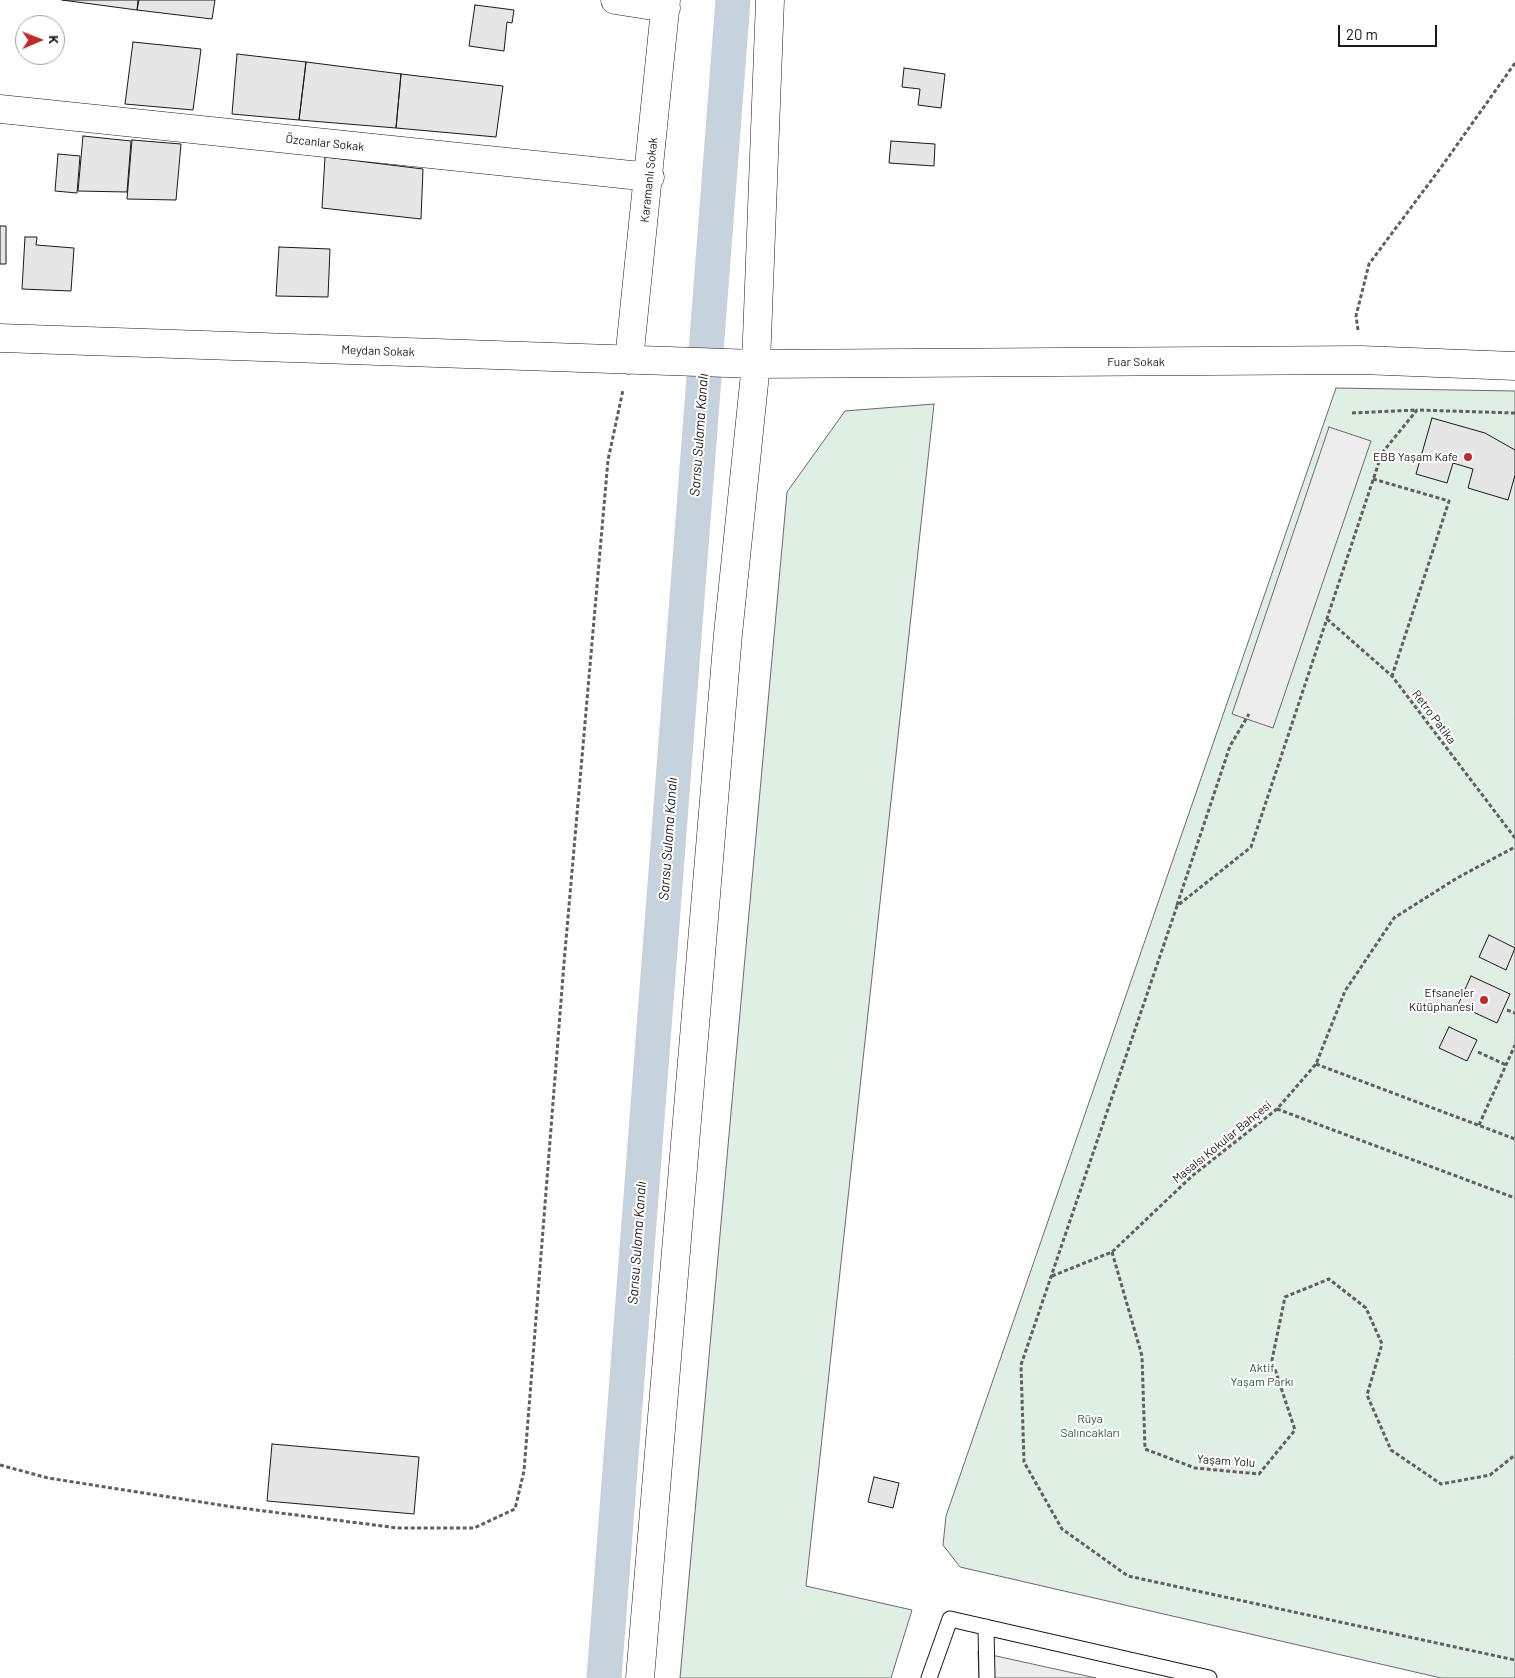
<!DOCTYPE html>
<html>
<head>
<meta charset="utf-8">
<style>
  body { margin:0 }
  #map { position:relative; width:1515px; height:1678px; overflow:hidden; background:#fff; font-family:Barlow,sans-serif }
  canvas { display:block }
  .north { position:absolute; left:15px; top:15px; width:50px; height:50px; box-sizing:border-box; background:#fff; border:1px solid #a3a3a3; border-radius:50%; rotate:89deg; font-size:14px; font-weight:700; line-height:20px; text-align:center; color:#1a1a1a }
  .north::after { content:''; display:block; margin:auto; width:18px; height:22px; background:#c62828; clip-path:polygon(50% 0,100% 100%,50% 72%,0 100%) }
  .scale { position:absolute; left:1338px; top:25px; width:99px; height:22px; box-sizing:border-box; border:2px solid #1a1a1a; border-top:0; padding-left:6px; font-size:15px; line-height:18px; white-space:nowrap; color:#1a1a1a; -webkit-text-stroke:4px #fff; paint-order:stroke }
</style>
</head>
<body>
<div id="map">
<canvas width="1515" height="1678"></canvas>
<div class="north">K</div>
<div class="scale">20 m</div>
</div>
<script>
const ctx = document.querySelector('canvas').getContext('2d');
ctx.lineJoin = 'round';
function fill(path, color) {
  ctx.fillStyle = color;
  ctx.fill(path, 'evenodd');
}
function poly(rows) {
  const path = new Path2D();
  for (const r of rows) {
    path.moveTo(r[0], r[1]);
    for (let i = 2; i < r.length; i += 2) path.lineTo(r[i], r[i + 1]);
  }
  return path;
}
function trace(path, color, width, dash) {
  ctx.strokeStyle = color;
  ctx.lineWidth = width;
  ctx.lineCap = dash ? 'butt' : 'round';
  ctx.setLineDash(dash || []);
  ctx.stroke(path);
}
function write(font, color, halo, rows, align = 'center') {
  ctx.font = font + ' Barlow,sans-serif';
  ctx.lineWidth = 4;
  ctx.setLineDash([]);
  ctx.textBaseline = 'middle';
  ctx.strokeStyle = halo;
  ctx.fillStyle = color;
  for (const [text, x, y, turn = 0] of rows) {
    ctx.save();
    ctx.translate(x, y);
    ctx.rotate((+turn || 0) * Math.PI / 180);
    ctx.textAlign = isNaN(turn) ? turn : align;
    if (halo) ctx.strokeText(text, 0, 0);
    ctx.fillText(text, 0, 0);
    ctx.restore();
  }
}
const green = poly([
  [1336,388,1515,391,1515,1678,1441,1678,960,1567,943,1545,946,1516,1336,388],
  [934,404,806,1586,912,1610,891,1678,680,1678,787,492,845,411,934,404]
]);
fill(green, '#e0efe3');
trace(green, '#6a6a6a', 1);
const parking = poly([
  [1329,427,1371,441,1273,728,1232,714,1329,427],
  [978,1652,1096,1678,979,1678,978,1652]
]);
fill(parking, '#ededed');
trace(parking, '#6a6a6a', 1);
trace(poly([
  [604,1678,733,0]
]), '#c6d2dc', 35);
const building = poly([
  [62,0,138,0,137,10,62,0],
  [139,0,215,0,212,19,137,10,139,0],
  [475,5,514,10,512,23,507,22,504,51,469,46,475,5],
  [133,42,201,49,193,110,125,104,133,42],
  [237,54,306,62,299,120,232,114,237,54],
  [306,62,401,74,396,128,299,120,306,62],
  [904,68,945,74,941,108,918,105,920,89,902,87,904,68],
  [401,74,503,86,496,137,396,128,401,74],
  [83,136,131,141,127,192,78,191,83,136],
  [132,140,181,144,176,200,127,199,132,140],
  [891,141,935,144,934,166,889,163,891,141],
  [58,154,80,156,77,193,55,191,58,154],
  [325,157,423,169,421,219,322,208,325,157],
  [0,226,6,226,6,264,0,264,0,226],
  [25,237,37,237,36,245,74,248,71,291,22,289,25,237],
  [279,247,330,249,328,297,276,296,279,247],
  [1432,418,1485,433,1515,450,1515,475,1508,500,1468,488,1473,469,1453,463,1447,483,1416,474,1432,418],
  [1489,935,1515,948,1506,970,1479,957,1489,935],
  [1471,976,1510,994,1497,1023,1458,1005,1471,976],
  [1449,1027,1477,1040,1467,1061,1439,1048,1449,1027],
  [272,1444,419,1457,414,1514,267,1501,272,1444],
  [874,1477,899,1483,893,1508,868,1502,874,1477]
]);
fill(building, '#e6e6e6');
trace(building, '#1a1a1a', 1);
const lane = poly([
  [986,1627,987,1678],
  [929,1678,950,1619,1209,1678]
]);
const street = poly([
  [615,0,666,8],
  [0,109,650,177],
  [0,338,756,364,1361,360,1515,366],
  [629,360,666,0],
  [640,1678,728,634,756,364,770,0]
]);
trace(lane, '#1a1a1a', 17);
trace(street, '#1a1a1a', 29);
trace(poly([
  [1358,330,1356,316,1369,264,1442,166,1515,63],
  [1352,413,1416,410],
  [1515,413,1417,410,1382,453,1251,847,1177,906,1021,1365,1024,1462,1062,1529,1128,1576,1515,1660],
  [1373,479,1449,501,1392,676],
  [1327,619,1392,676,1515,838],
  [1177,905,1230,746,1249,714],
  [1507,1010,1515,1013],
  [1478,1052,1506,1065],
  [1316,1064,1515,1139],
  [1277,1109,1515,1198],
  [1479,1125,1515,1045],
  [1112,1252,1142,1356,1145,1449,1195,1468,1259,1474,1295,1430,1272,1360,1285,1297,1329,1279,1366,1308,1382,1344,1367,1395,1391,1450,1441,1484,1490,1475,1515,1455],
  [1052,1276,1112,1252,1192,1176,1277,1109,1316,1064,1345,991,1394,918,1457,878,1515,847],
  [0,1465,48,1478,233,1507,398,1528,474,1528,515,1509,524,1471,564,963,608,460,623,390]
]), '#5f5f5f', 3, [4, 2.5]);
trace(lane, '#fff', 15);
trace(street, '#fff', 28);
for (const [x, y, r, color] of [
  [1468,457,5,"#c62828"],
  [1484,1000,5,"#c62828"]
]) {
  const dot = new Path2D();
  dot.arc(x, y, r, 0, 2 * Math.PI);
  ctx.fillStyle = color;
  ctx.fill(dot);
  trace(dot, '#fff', 2);
}
write('12px', '#1a1a1a', '#fff', [
  ["Özcanlar Sokak",325,143,6],
  ["Karamanlı Sokak",649,180,-84],
  ["Meydan Sokak",378,351,2],
  ["Fuar Sokak",1136,362],
  ["Retro Patika",1434,717,53],
  ["Masalsı Kokular Bahçesi",1222,1142,-39],
  ["Yaşam Yolu",1226,1461,4]
]);
write('12px', '#1a1a1a', '#fff', [
  ["EBB Yaşam Kafe",1458,457],
  ["Efsaneler",1474,993],
  ["Kütüphanesi",1474,1007]
], 'right');
write('12px', '#2b5a34', '#fff', [
  ["Aktif",1262,1368],
  ["Yaşam Parkı",1262,1382],
  ["Rüya",1090,1419],
  ["Salıncakları",1090,1433]
]);
write('italic 14px', '#1a1a1a', '#fff', [
  ["Sarısu Sulama Kanalı",699,435,-86],
  ["Sarısu Sulama Kanalı",668,839,-86],
  ["Sarısu Sulama Kanalı",637,1243,-86]
]);
</script>
</body>
</html>
